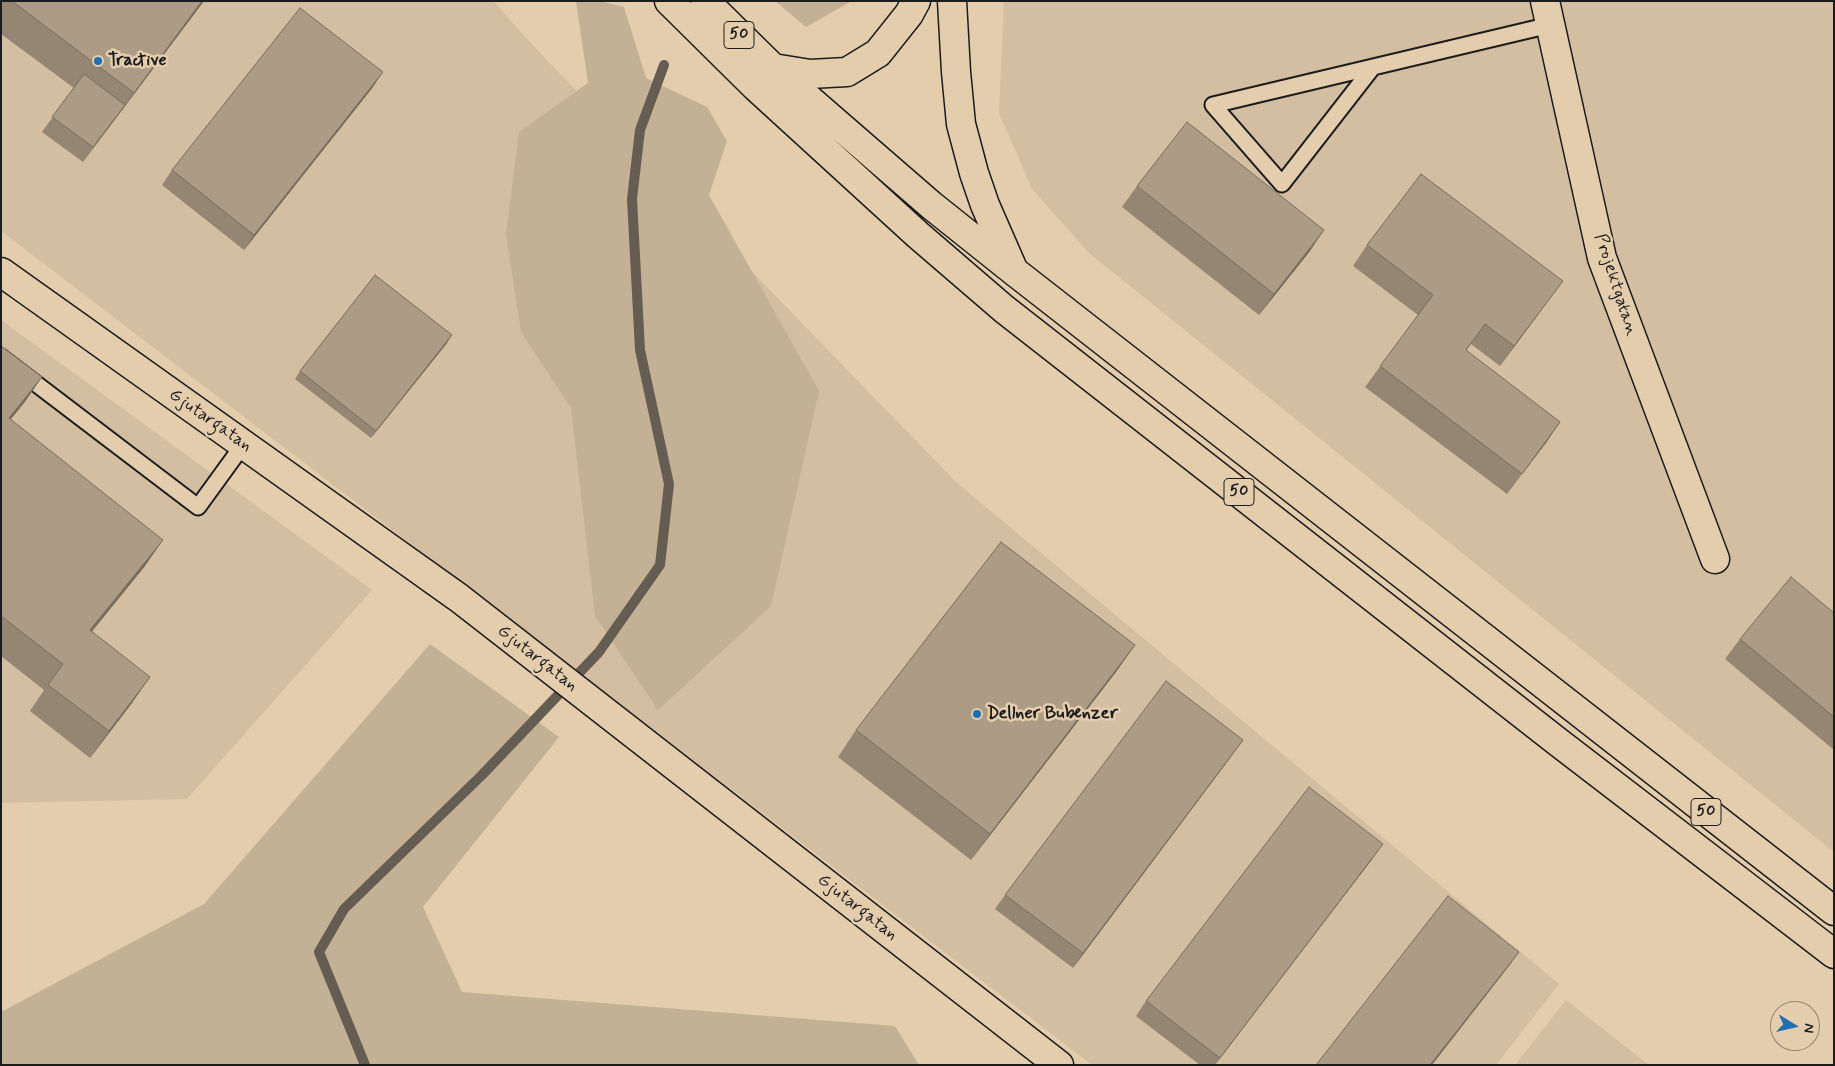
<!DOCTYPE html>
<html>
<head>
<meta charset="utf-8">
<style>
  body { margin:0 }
  #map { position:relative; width:1835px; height:1066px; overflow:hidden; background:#e4cdad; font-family:Mynerve,sans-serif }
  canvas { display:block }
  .frame { position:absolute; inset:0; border:2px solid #1c1c1c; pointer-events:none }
  .north { position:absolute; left:1770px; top:1001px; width:50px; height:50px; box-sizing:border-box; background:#e4cdad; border:1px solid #948673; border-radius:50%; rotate:99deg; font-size:14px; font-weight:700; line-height:20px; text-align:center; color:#1c1c1c }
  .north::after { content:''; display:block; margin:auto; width:18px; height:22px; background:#1f6fb2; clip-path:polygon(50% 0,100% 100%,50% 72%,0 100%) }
</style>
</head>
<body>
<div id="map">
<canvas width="1835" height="1066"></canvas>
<div class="frame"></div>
<div class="north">N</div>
</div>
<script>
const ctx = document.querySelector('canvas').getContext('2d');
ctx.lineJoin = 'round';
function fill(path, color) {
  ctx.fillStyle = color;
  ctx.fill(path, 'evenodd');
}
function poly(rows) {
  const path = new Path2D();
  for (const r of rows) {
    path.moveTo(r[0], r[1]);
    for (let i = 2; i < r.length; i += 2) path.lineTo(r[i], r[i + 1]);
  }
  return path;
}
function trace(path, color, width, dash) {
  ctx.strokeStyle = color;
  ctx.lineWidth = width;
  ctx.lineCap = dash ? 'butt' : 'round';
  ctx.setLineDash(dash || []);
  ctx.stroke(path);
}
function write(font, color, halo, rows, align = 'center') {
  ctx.font = font + ' Mynerve,sans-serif';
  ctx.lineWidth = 5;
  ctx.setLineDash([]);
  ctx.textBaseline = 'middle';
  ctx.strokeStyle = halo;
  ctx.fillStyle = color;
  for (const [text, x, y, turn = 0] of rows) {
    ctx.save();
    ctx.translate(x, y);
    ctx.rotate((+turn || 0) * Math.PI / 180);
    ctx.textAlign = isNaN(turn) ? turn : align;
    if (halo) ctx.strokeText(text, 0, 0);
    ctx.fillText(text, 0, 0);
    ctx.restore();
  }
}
fill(poly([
  [1,1,493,1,542,55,957,483,1559,984,1496,1065,1092,1065,1,231],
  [1004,1,1834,1,1834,852,1089,253,1032,189,999,113],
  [1,320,372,590,187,799,1,803],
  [1566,1000,1649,1065,1515,1065]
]), '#d3bea1');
fill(poly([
  [576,1,599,1,624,7,646,78,707,107,727,141,709,195,819,391,771,606,658,710,595,616,571,408,521,332,506,234,519,132,588,83],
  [775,1,852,1,806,27],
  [430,644,559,737,423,907,462,992,895,1026,919,1065,1,1065,1,1012,204,904]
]), '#c3b195');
trace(poly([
  [365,1065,319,952,344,909,482,775,599,652,660,565,669,484,640,350,632,199,640,130,664,65]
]), '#665d52', 10);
const service = poly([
  [1373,67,1282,184,1213,105,1550,25],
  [1,357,198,507,243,445]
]);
const minor = poly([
  [1545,1,1602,258,1715,559],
  [1,272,459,598,1059,1065]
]);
const trunk = poly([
  [669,1,756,87,918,235,1004,309,1558,742,1834,954],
  [705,1,773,68,931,205,1015,272,1834,911],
  [952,1,956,72,961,124,974,173,985,205,1013,269],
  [773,68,810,74,847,72,878,53,909,14,916,1]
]);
trace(service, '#1c1c1c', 19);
trace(minor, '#1c1c1c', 31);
trace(trunk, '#1c1c1c', 31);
trace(service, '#e4cdad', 15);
trace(minor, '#e4cdad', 28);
trace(trunk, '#e4cdad', 28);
fill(poly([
  [1,1,204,1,83,162,42,132,74,88,1,34],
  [373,87,244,250,162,185,172,170],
  [1137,186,1310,251,1259,315,1122,207],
  [1367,245,1548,301,1500,366,1471,344,1466,351,1560,422,1507,494,1365,387,1418,315,1353,266],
  [447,343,371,438,295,379,300,371],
  [1,346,42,377,24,403,11,419,145,566,92,631,132,703,90,758,30,711,44,690,1,656],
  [1834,613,1834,750,1725,659,1740,639],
  [1135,645,1116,672,971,860,838,757,856,730],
  [1233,754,1073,968,995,909,1005,895],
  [1373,858,1215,1065,1200,1065,1136,1016,1146,1001]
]), '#948672');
fill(poly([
  [202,1,204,1,83,162],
  [383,72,373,87,244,250,254,235],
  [1324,230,1310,251,1259,315,1274,294],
  [1563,281,1548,301,1500,366,1514,346],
  [452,335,447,343,371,438,376,431],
  [42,377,24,403,1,431,9,418],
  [1560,422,1546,443,1507,494,1522,474],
  [163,540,145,566,72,656,90,630],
  [1135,645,1116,672,971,860,990,834],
  [150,677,132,703,90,758,109,731],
  [1243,740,1233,754,1073,968,1083,953],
  [1383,844,1373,858,1215,1065,1220,1058],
  [1519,952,1509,966,1432,1065,1430,1065]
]), '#786d5d');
const building = poly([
  [12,1,202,1,134,93,12,1],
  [300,8,383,72,254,235,172,170,300,8],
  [84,74,125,105,93,147,52,117,84,74],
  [1187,122,1324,230,1274,294,1137,186,1187,122],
  [1421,174,1563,281,1514,346,1485,324,1466,350,1560,422,1522,474,1380,366,1433,295,1367,245,1421,174],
  [375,275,452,335,376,431,300,371,375,275],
  [1,346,42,377,9,418,163,540,90,630,150,677,109,731,48,685,63,664,1,616,1,346],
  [1001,542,1135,645,990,834,856,730,1001,542],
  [1791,577,1834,613,1834,717,1740,639,1791,577],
  [1166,681,1243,740,1083,953,1005,895,1166,681],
  [1309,787,1383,844,1220,1058,1146,1001,1309,787],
  [1448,896,1519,952,1430,1065,1316,1065,1448,896]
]);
fill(building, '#ac9c85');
trace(building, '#786d5d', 1);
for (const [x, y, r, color] of [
  [98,61,5,"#1f6fb2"],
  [977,714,5,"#1f6fb2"]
]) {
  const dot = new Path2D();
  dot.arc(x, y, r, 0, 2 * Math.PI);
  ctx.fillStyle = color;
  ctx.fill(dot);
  trace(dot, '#e4cdad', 2);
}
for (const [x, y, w] of [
  [739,35,30],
  [1239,492,30],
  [1706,812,30]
]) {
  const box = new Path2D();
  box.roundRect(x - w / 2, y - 13.5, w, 27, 4);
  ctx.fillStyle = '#e4cdad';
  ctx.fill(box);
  trace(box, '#1c1c1c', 1);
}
write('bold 16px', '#1c1c1c', null, [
  ["50",739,35],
  ["50",1239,492],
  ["50",1706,812]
]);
write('bold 18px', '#1c1c1c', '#e4cdad', [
  ["Tractive",108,61],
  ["Dellner Bubenzer",987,714]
], 'left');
write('18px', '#1c1c1c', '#e4cdad', [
  ["Projektgatan",1615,285,72],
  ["Gjutargatan",210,421,35],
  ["Gjutargatan",537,659,38],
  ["Gjutargatan",857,908,38]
]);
</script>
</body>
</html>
